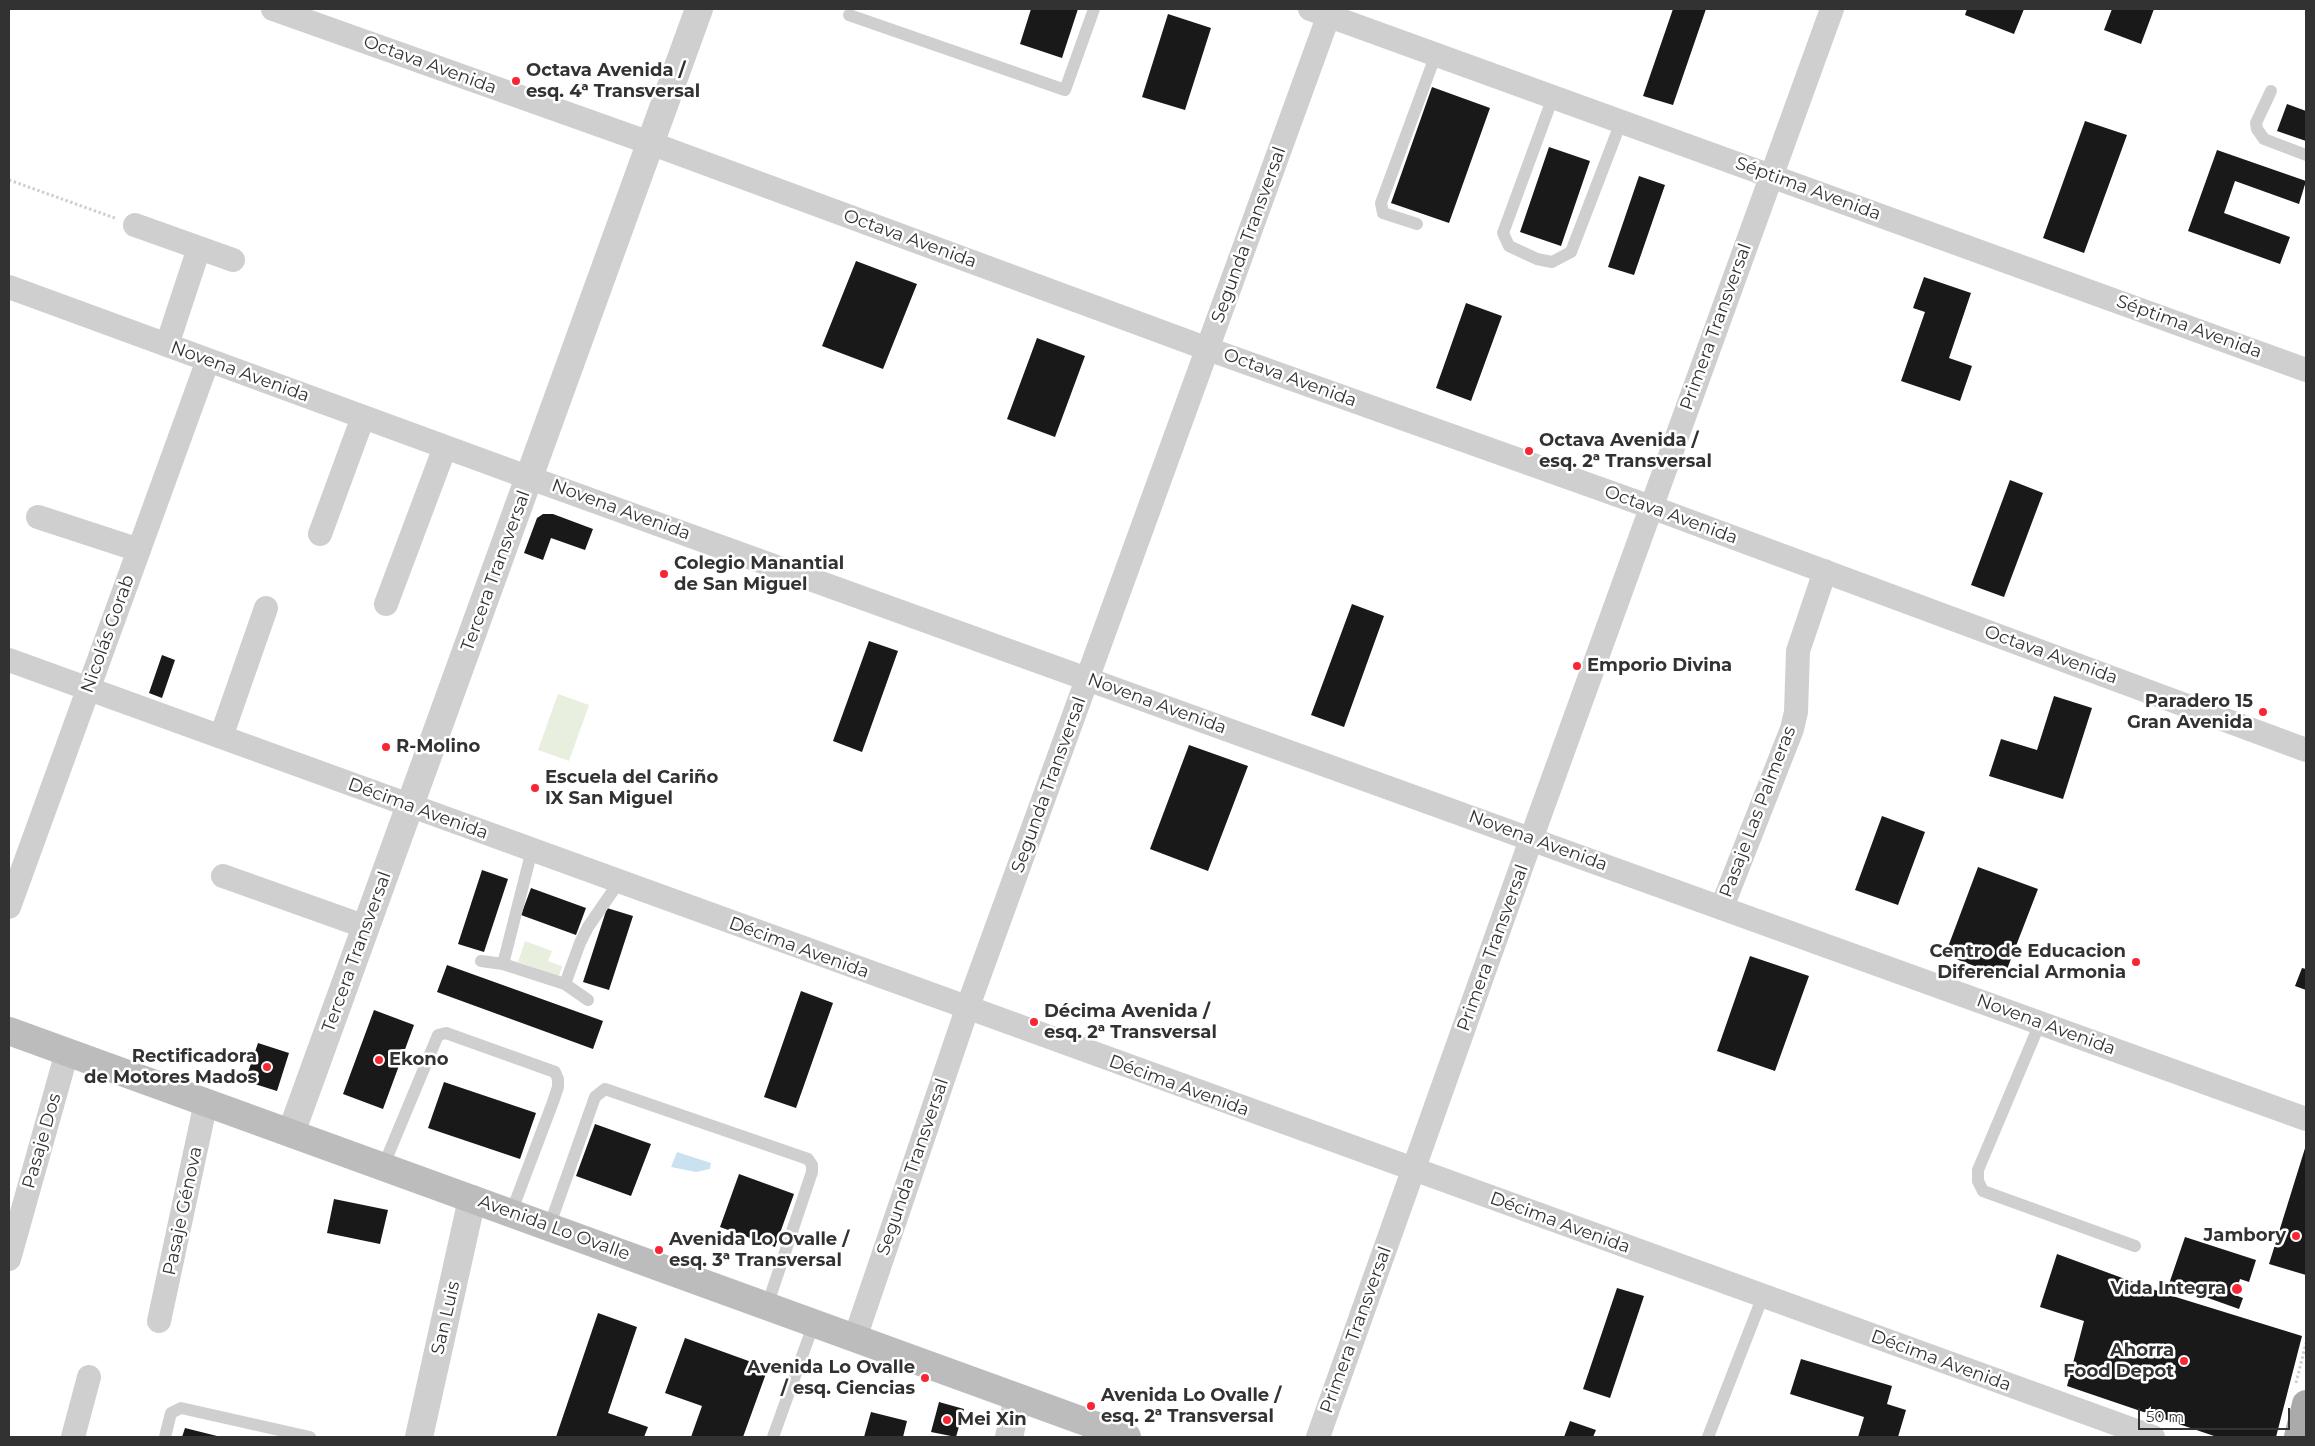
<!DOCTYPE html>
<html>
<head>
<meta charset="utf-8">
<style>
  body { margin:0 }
  #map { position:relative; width:2315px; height:1446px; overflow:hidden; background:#fff; font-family:Montserrat,sans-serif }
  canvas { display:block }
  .frame { position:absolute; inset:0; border:10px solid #323232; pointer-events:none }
  .scale { position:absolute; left:2138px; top:1408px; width:152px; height:22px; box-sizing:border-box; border:2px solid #323232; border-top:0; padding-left:6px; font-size:15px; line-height:18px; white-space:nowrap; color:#323232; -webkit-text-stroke:4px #fff; paint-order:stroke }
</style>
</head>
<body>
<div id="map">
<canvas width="2315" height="1446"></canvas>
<div class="frame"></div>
<div class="scale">50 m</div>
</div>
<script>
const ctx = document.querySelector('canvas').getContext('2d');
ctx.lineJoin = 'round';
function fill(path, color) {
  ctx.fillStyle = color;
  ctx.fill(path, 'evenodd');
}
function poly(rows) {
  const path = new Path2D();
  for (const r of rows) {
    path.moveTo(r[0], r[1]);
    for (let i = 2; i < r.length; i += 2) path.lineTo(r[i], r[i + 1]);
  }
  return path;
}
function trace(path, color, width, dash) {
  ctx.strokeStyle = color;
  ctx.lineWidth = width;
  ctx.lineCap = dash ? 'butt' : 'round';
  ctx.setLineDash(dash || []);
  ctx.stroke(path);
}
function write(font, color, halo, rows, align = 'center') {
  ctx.font = font + ' Montserrat,sans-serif';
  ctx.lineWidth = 5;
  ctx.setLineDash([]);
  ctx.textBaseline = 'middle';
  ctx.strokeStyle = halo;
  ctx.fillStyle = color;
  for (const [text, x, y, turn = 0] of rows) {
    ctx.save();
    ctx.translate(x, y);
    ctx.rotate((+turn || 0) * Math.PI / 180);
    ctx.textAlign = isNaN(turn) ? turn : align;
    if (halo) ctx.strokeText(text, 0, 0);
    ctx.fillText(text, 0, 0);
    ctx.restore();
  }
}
fill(poly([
  [558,694,589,705,569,761,538,750],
  [525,941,552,951,548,961,562,966,559,976,518,962]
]), '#e8efdf');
fill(poly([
  [677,1152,711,1163,710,1169,696,1172,671,1167]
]), '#cae1f0');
fill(poly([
  [1031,9,1078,9,1062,58,1020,44],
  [1673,9,1706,9,1673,105,1643,96],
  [1967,9,2024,9,2014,34,1965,15],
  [2112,9,2154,9,2141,44,2104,30],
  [1168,14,1211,28,1185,110,1142,97],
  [1432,87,1490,108,1449,223,1391,203],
  [2287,104,2306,111,2306,141,2277,131],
  [2085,121,2127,135,2084,253,2043,238],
  [1549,147,1590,161,1561,246,1520,232],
  [2217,150,2306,181,2299,204,2235,181,2224,213,2290,237,2280,264,2188,231],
  [1639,176,1665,185,1634,275,1608,267],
  [856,261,917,284,883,369,822,346],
  [1924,277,1971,293,1949,358,1972,366,1960,401,1901,381,1925,312,1913,308],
  [1466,303,1502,316,1471,401,1436,388],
  [1037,338,1085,356,1055,437,1007,419],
  [2010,480,2043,493,2004,597,1971,585],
  [543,514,553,514,593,529,585,550,551,538,543,560,524,553,537,518],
  [1352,604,1384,616,1344,727,1311,715],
  [869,641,898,651,862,752,833,741],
  [162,655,175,660,162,698,149,693],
  [2054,696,2092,708,2063,799,1989,776,2001,739,2037,750],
  [1189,745,1248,766,1208,871,1150,849],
  [1882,816,1925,832,1898,905,1855,890],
  [1978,867,2038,889,2004,977,1945,955],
  [482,870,508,879,484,952,458,944],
  [531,888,586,908,576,935,521,915],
  [607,908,633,916,609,990,583,982],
  [1750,956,1809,976,1775,1071,1717,1051],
  [447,965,603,1021,593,1049,437,992],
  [2302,968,2306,969,2306,990,2295,986],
  [801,991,833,1003,796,1108,764,1097],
  [374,1010,414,1025,383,1109,343,1094],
  [258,1043,289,1053,277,1091,245,1081],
  [444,1082,536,1113,520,1159,428,1128],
  [595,1124,651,1144,631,1196,576,1176],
  [2306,1145,2306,1275,2269,1264],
  [739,1174,794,1194,775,1247,720,1227],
  [334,1199,388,1210,380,1244,327,1233],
  [2185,1237,2256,1260,2249,1282,2240,1279,2235,1295,2243,1298,2239,1309,2169,1284],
  [2057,1254,2166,1294,2302,1336,2276,1437,2217,1437,2067,1386,2084,1321,2040,1307],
  [1617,1288,1644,1296,1610,1398,1583,1389],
  [598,1313,637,1327,608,1413,648,1427,644,1437,556,1437],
  [685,1338,768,1368,743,1437,691,1437,702,1406,665,1393],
  [1801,1359,1892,1386,1887,1404,1906,1410,1898,1437,1858,1437,1864,1417,1790,1394],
  [939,1402,964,1409,956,1437,931,1432],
  [871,1412,907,1421,903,1437,864,1437],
  [1570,1421,1596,1430,1593,1437,1564,1437],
  [185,1428,221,1437,182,1437]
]), '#191919');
trace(poly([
  [9,180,115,218],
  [2296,1383,2306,1343]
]), '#cfcfcf', 3, [2.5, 2.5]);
trace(poly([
  [849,15,1065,90,1094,9],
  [2271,91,2256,123,2257,129,2264,139,2306,155],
  [1553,97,1503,233,1509,246,1537,259,1552,262,1571,252,1621,122],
  [1417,224,1383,213,1381,203,1436,54],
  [481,961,503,964,565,984,588,1000],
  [503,964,532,850],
  [565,984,580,943,588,927,619,882],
  [2040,1023,1978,1170,1978,1181,1983,1191,2135,1246],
  [383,1167,438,1035,446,1033,555,1072,558,1079,558,1087,553,1102,511,1213],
  [549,1227,595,1097,605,1089,808,1159,812,1165,812,1172,767,1306],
  [165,1437,171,1413,181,1408,310,1437],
  [773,1437,814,1323],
  [1708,1437,1763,1296]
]), '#cfcfcf', 12);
trace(poly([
  [273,9,650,143,1208,349,1651,507,2306,750],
  [1310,9,2306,370],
  [135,225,233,260],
  [9,287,530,478,2306,1119],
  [167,345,199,248],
  [38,517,139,550],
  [320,534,363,417],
  [386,604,445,447],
  [9,660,2153,1437],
  [221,737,266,608],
  [223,876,366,927],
  [9,907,208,360],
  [1722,907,1792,729,1796,712,1798,651,1825,571],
  [9,1259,67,1052],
  [159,1321,206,1102],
  [855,1338,967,1009,1331,9],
  [73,1437,89,1377],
  [1318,1437,1538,820,1832,9]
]), '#cfcfcf', 24);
trace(poly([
  [291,1133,699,9],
  [419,1437,472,1199],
  [1009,1437,1018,1398]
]), '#cfcfcf', 28);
trace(poly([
  [9,1031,1127,1437]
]), '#bcbcbc', 28);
trace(poly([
  [2298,1437,2306,1404]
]), '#aaa', 28);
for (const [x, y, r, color] of [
  [516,81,5,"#f62635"],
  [1529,451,5,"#f62635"],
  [664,574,5,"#f62635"],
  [1577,666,5,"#f62635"],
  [2263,712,5,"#f62635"],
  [386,747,5,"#f62635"],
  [535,788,5,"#f62635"],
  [2136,962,5,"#f62635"],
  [1034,1022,5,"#f62635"],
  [379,1060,5,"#f62635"],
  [267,1067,5,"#f62635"],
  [2296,1236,5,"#f62635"],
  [659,1250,5,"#f62635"],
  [2237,1289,6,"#f62635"],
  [2184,1361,5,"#f62635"],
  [925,1378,5,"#f62635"],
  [1091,1406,5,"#f62635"],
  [947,1420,5,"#f62635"]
]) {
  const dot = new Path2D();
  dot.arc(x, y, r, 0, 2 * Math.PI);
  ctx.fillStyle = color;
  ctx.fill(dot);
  trace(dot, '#fff', 2);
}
write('18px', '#323232', '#fff', [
  ["Octava Avenida",430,65,20],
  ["Séptima Avenida",1808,189,20],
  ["Segunda Transversal",1249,235,-70],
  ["Octava Avenida",910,239,20],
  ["Primera Transversal",1716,327,-70],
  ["Séptima Avenida",2189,327,20],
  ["Novena Avenida",240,372,20],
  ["Octava Avenida",1290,378,20],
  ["Novena Avenida",621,510,20],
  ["Octava Avenida",1671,515,20],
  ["Tercera Transversal",496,571,-70],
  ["Nicolás Gorab",108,634,-70],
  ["Octava Avenida",2051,655,20],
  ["Novena Avenida",1157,704,20],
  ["Segunda Transversal",1049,785,-70],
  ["Décima Avenida",418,809,20],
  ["Pasaje Las Palmeras",1758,812,-69],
  ["Novena Avenida",1538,841,20],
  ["Décima Avenida",799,948,20],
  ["Primera Transversal",1493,948,-70],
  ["Tercera Transversal",357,952,-70],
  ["Novena Avenida",2046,1025,20],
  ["Décima Avenida",1179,1086,20],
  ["Pasaje Dos",42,1141,-74],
  ["Segunda Transversal",913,1167,-71],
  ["Pasaje Génova",183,1211,-78],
  ["Décima Avenida",1560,1223,20],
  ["Avenida Lo Ovalle",554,1228,20],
  ["San Luis",446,1318,-77],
  ["Primera Transversal",1356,1330,-70],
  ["Décima Avenida",1941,1361,20]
]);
write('bold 18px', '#323232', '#fff', [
  ["Octava Avenida /",526,71],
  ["esq. 4ª Transversal",526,92],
  ["Octava Avenida /",1539,441],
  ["esq. 2ª Transversal",1539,462],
  ["Colegio Manantial",674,564],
  ["de San Miguel",674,585],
  ["Emporio Divina",1587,666],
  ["Paradero 15",2253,702,"right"],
  ["Gran Avenida",2253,723,"right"],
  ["R-Molino",396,747],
  ["Escuela del Cariño",545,778],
  ["IX San Miguel",545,799],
  ["Centro de Educacion",2126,952,"right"],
  ["Diferencial Armonia",2126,973,"right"],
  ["Décima Avenida /",1044,1012],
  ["esq. 2ª Transversal",1044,1033],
  ["Rectificadora",257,1057,"right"],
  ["de Motores Mados",257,1078,"right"],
  ["Ekono",389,1060],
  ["Jambory",2286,1236,"right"],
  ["Avenida Lo Ovalle /",669,1240],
  ["esq. 3ª Transversal",669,1261],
  ["Vida Integra",2226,1289,"right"],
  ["Ahorra",2174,1351,"right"],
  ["Food Depot",2174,1372,"right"],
  ["Avenida Lo Ovalle",915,1368,"right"],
  ["/ esq. Ciencias",915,1389,"right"],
  ["Avenida Lo Ovalle /",1101,1396],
  ["esq. 2ª Transversal",1101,1417],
  ["Mei Xin",957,1420]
], 'left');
</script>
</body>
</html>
